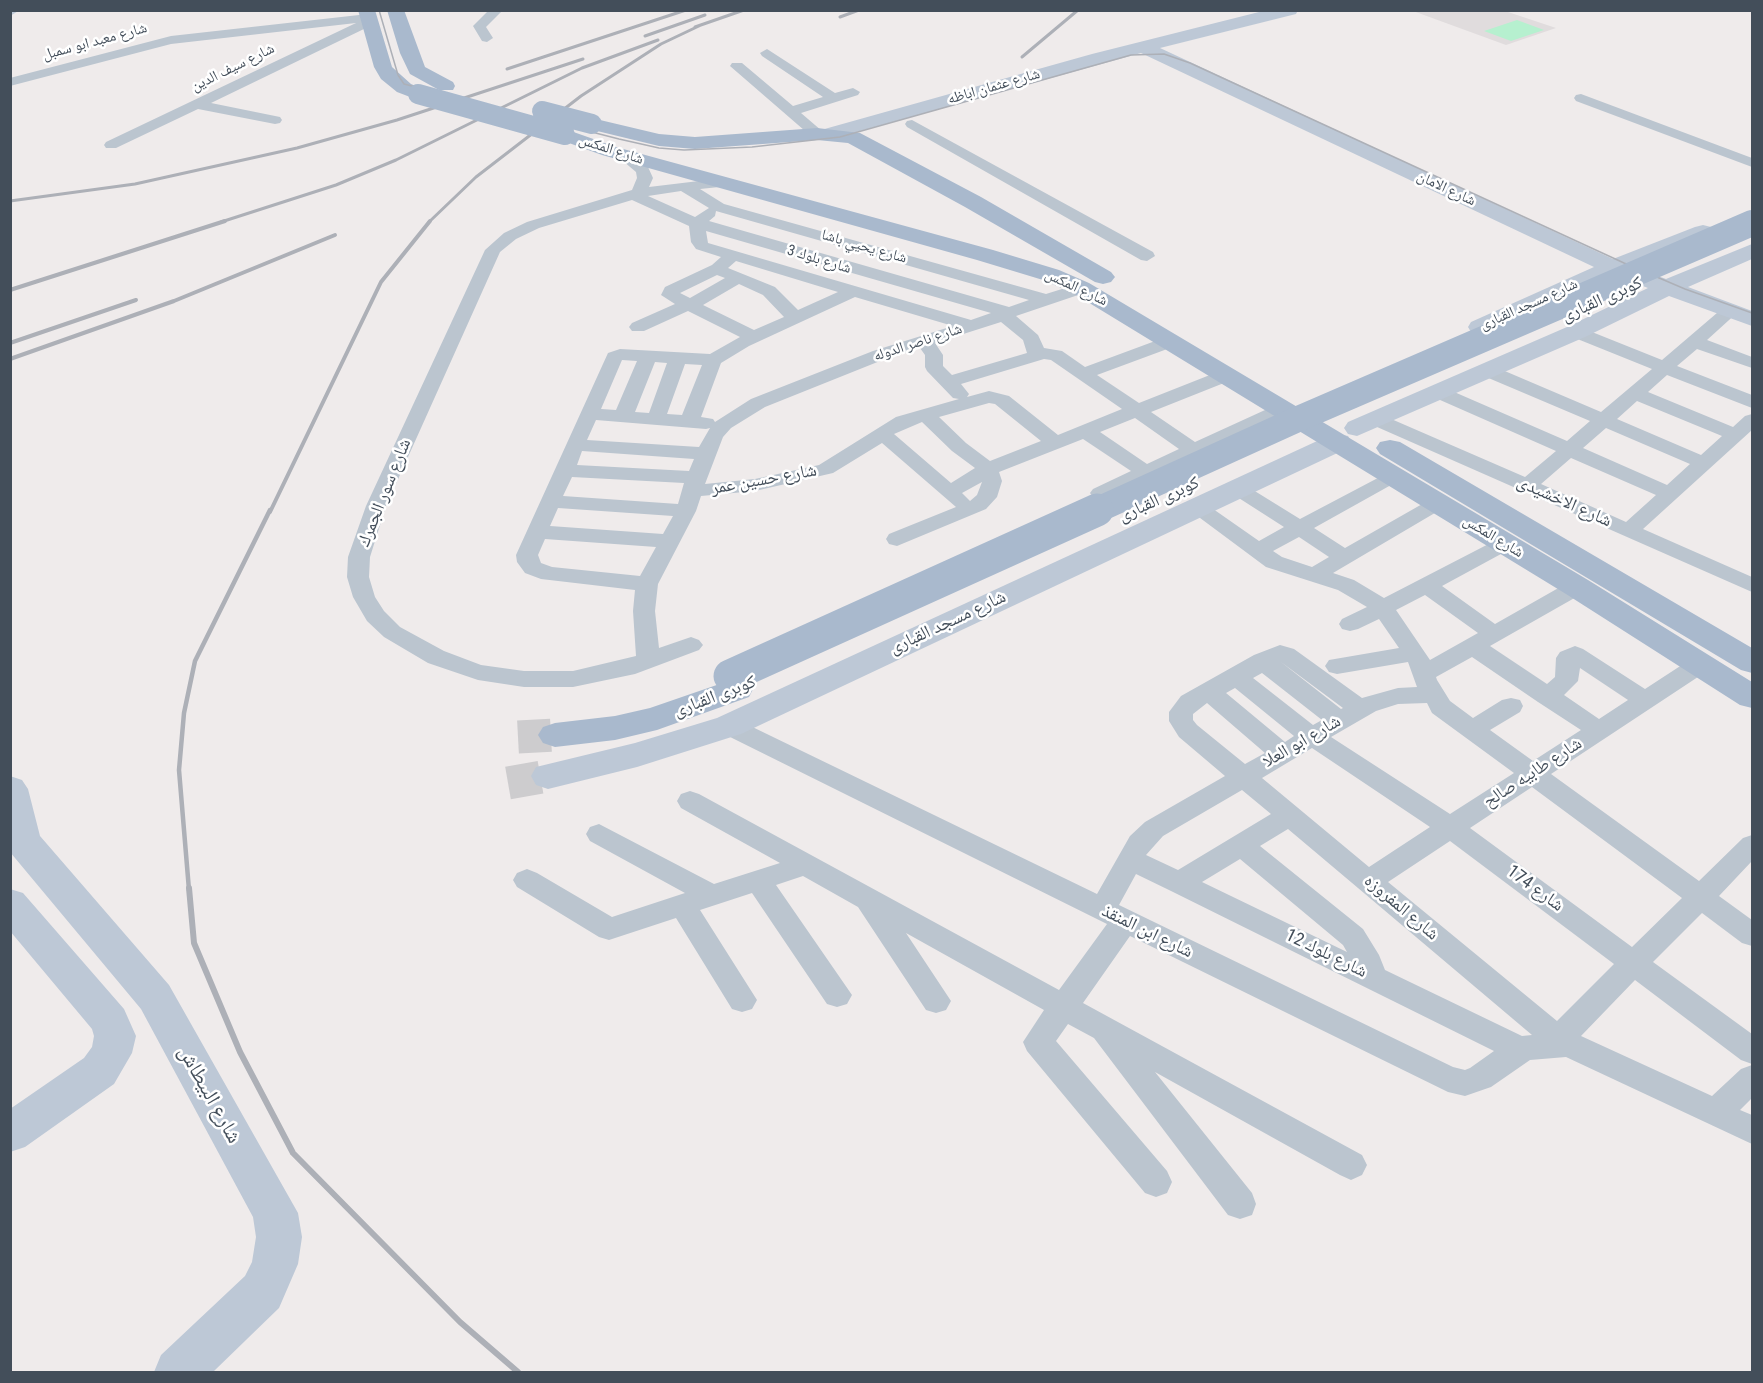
<!DOCTYPE html>
<html>
<head>
<meta charset="utf-8">
<style>
  body { margin:0 }
  #map { position:relative; width:1763px; height:1383px; overflow:hidden; background:#efebeb; font-family:"Roboto Condensed",sans-serif }
  canvas { display:block }
  .frame { position:absolute; inset:0; border:12px solid #434e5a; pointer-events:none }
</style>
</head>
<body>
<div id="map">
<canvas width="1763" height="1383"></canvas>
<div class="frame"></div>
</div>
<script>
const ctx = document.querySelector('canvas').getContext('2d');
ctx.lineJoin = 'round';
function fill(path, color) {
  ctx.fillStyle = color;
  ctx.fill(path, 'evenodd');
}
function poly(rows) {
  const path = new Path2D();
  for (const r of rows) {
    path.moveTo(r[0], r[1]);
    for (let i = 2; i < r.length; i += 2) path.lineTo(r[i], r[i + 1]);
  }
  return path;
}
function trace(path, color, width, dash) {
  ctx.strokeStyle = color;
  ctx.lineWidth = width;
  ctx.lineCap = dash ? 'butt' : 'round';
  ctx.setLineDash(dash || []);
  ctx.stroke(path);
}
function write(font, color, halo, rows, align = 'center') {
  ctx.font = font + ' "Roboto Condensed","Noto Naskh Arabic",sans-serif';
  ctx.lineWidth = 5;
  ctx.setLineDash([]);
  ctx.textBaseline = 'middle';
  ctx.strokeStyle = halo;
  ctx.fillStyle = color;
  for (const [text, x, y, turn = 0] of rows) {
    ctx.save();
    ctx.translate(x, y);
    ctx.rotate((+turn || 0) * Math.PI / 180);
    ctx.textAlign = isNaN(turn) ? turn : align;
    if (halo) ctx.strokeText(text, 0, 0);
    ctx.fillText(text, 0, 0);
    ctx.restore();
  }
}
fill(poly([
  [1413,11,1505,11,1556,28,1506,45]
]), '#e0dcdd');
fill(poly([
  [1517,20,1544,30,1511,41,1484,31]
]), '#b6f0cf');
trace(poly([
  [508,783,548,776]
]), '#cdccce', 33, [33, 16]);
trace(poly([
  [518,737,555,735]
]), '#cdccce', 33, [33, 16]);
fill(poly([
  [489,10,503,10,486,27,493,38,487,42,482,41,473,26,489,10],
  [368,14,374,18,365,22,368,25,366,28,211,103,280,117,282,120,280,123,275,124,198,109,116,148,106,148,104,145,106,142,356,23,171,44,10,86,10,78,171,36,368,14],
  [767,49,835,93,853,88,860,92,858,95,801,113,822,131,824,134,822,137,812,137,730,66,732,63,742,63,793,106,823,97,762,56,760,53,767,49],
  [1581,94,1752,158,1752,167,1576,101,1574,98,1576,95,1581,94],
  [912,120,1153,252,1155,256,1147,261,1141,260,907,127,905,124,907,121,912,120],
  [609,147,633,155,648,167,653,178,649,187,724,178,732,183,729,186,700,189,724,204,1046,294,1081,283,1087,284,1090,288,1087,292,1016,316,1038,335,1044,348,1062,351,1085,367,1166,337,1178,337,1181,341,1178,345,1097,375,1139,403,1220,371,1234,371,1236,375,1234,379,1151,412,1195,442,1276,405,1283,403,1290,405,1293,409,1290,413,1100,499,1093,497,1090,493,1093,489,1131,471,1083,439,999,472,1002,481,997,497,986,509,897,546,889,544,886,539,889,534,956,507,882,443,833,473,755,491,701,496,696,511,658,584,655,611,659,648,691,637,699,640,703,645,699,650,635,674,573,687,524,687,478,680,428,663,384,637,367,621,353,597,347,577,348,557,366,506,485,250,504,233,527,222,632,190,637,178,636,172,623,161,604,154,602,151,604,148,609,147],
  [681,191,709,208,695,217,648,196,681,191],
  [632,200,689,226,691,242,696,249,721,257,712,265,665,287,661,295,675,304,632,323,629,327,632,331,644,331,688,311,740,337,710,354,620,349,608,353,516,555,517,562,525,573,541,579,635,590,633,611,636,656,573,671,524,671,481,665,444,651,400,627,384,611,375,597,369,577,370,557,386,506,500,252,516,239,539,228,632,200],
  [716,211,1029,300,1009,307,709,221,715,216,716,211],
  [706,231,991,313,971,320,708,243,706,231],
  [736,261,838,292,798,310,775,287,728,268,736,261],
  [717,275,725,278,690,298,680,293,717,275],
  [739,284,763,295,784,317,754,330,703,305,739,284],
  [855,297,953,326,873,351,751,399,715,422,713,419,701,417,721,363,749,346,855,297],
  [1001,322,1023,340,1027,353,952,375,943,366,943,355,935,343,1001,322],
  [920,348,925,355,925,367,927,371,953,398,959,399,896,417,819,465,755,479,705,484,723,437,731,428,765,407,885,359,920,348],
  [1044,359,1051,360,1122,409,1058,435,1009,396,989,391,967,397,969,394,961,384,1044,359],
  [622,360,637,361,616,410,601,409,622,360],
  [655,362,667,363,649,413,635,412,655,362],
  [685,364,702,365,682,415,667,414,685,364],
  [989,403,995,404,1041,441,990,461,966,443,939,417,989,403],
  [1135,418,1179,449,1147,464,1100,432,1135,418],
  [596,420,706,429,710,428,699,447,587,440,596,420],
  [922,422,952,451,975,468,951,483,894,434,922,422],
  [582,451,694,459,689,471,577,465,582,451],
  [572,477,684,483,678,504,563,496,572,477],
  [982,482,977,495,970,501,962,493,982,482],
  [558,508,673,516,663,534,550,526,558,508],
  [545,539,656,547,640,576,552,567,541,563,538,555,545,539],
  [1730,306,1736,307,1739,311,1707,340,1752,357,1752,368,1697,349,1677,366,1752,395,1752,408,1667,375,1648,392,1733,427,1745,416,1752,414,1752,430,1643,529,1752,577,1752,592,1368,423,1365,419,1368,415,1375,413,1382,415,1525,477,1556,451,1431,396,1429,392,1431,388,1445,388,1567,441,1590,421,1479,374,1477,370,1479,366,1493,366,1601,412,1652,369,1570,336,1567,332,1570,328,1582,328,1662,360,1724,307,1730,306],
  [1637,401,1722,436,1701,455,1617,419,1637,401],
  [1606,428,1690,464,1667,485,1583,448,1606,428],
  [1571,458,1656,495,1626,522,1541,484,1571,458],
  [1393,470,1400,472,1403,476,1400,480,1314,528,1345,548,1431,499,1438,497,1445,499,1448,503,1445,507,1333,573,1354,580,1384,598,1504,536,1512,538,1515,543,1512,548,1442,586,1495,624,1569,582,1577,580,1585,582,1588,587,1585,592,1490,646,1547,684,1555,677,1556,658,1560,652,1575,646,1583,649,1645,689,1691,659,1699,657,1707,659,1711,665,1707,671,1551,774,1699,881,1743,838,1752,835,1752,861,1719,896,1752,920,1752,946,1742,943,1702,913,1653,962,1752,1034,1752,1064,1741,1060,1635,980,1581,1036,1712,1096,1741,1069,1752,1065,1752,1098,1740,1110,1752,1115,1752,1144,1566,1057,1530,1060,1491,1087,1465,1096,1448,1092,1130,936,1083,1003,1362,1155,1367,1165,1362,1175,1351,1180,1340,1175,1155,1072,1252,1193,1256,1204,1252,1215,1240,1219,1228,1215,1094,1038,1068,1024,1056,1041,1167,1171,1172,1182,1167,1193,1156,1197,1145,1193,1027,1051,1023,1042,1044,1010,906,933,951,1001,946,1010,936,1013,926,1010,858,907,803,876,776,885,852,995,847,1004,837,1007,827,1004,752,893,700,910,757,1000,752,1009,742,1012,732,1009,676,918,609,940,599,937,517,887,513,880,517,873,527,869,537,873,612,917,685,893,590,841,586,834,590,827,599,824,714,884,780,863,681,808,677,801,681,794,690,791,699,794,1059,990,1107,924,720,732,717,726,720,720,729,717,738,720,1097,894,1130,836,1145,822,1225,776,1179,737,1169,721,1169,712,1181,696,1254,655,1280,645,1294,649,1362,698,1398,688,1417,687,1408,662,1337,674,1329,672,1325,666,1329,660,1399,648,1379,619,1358,629,1350,631,1342,629,1339,624,1342,619,1367,607,1338,590,1266,567,1192,512,1189,508,1192,504,1199,502,1206,504,1259,541,1284,527,1231,493,1228,489,1231,485,1238,483,1245,485,1300,519,1393,470],
  [1299,537,1329,557,1312,567,1282,557,1273,551,1299,537],
  [1425,595,1478,633,1430,660,1396,610,1425,595],
  [1472,657,1538,702,1581,730,1533,761,1490,730,1520,712,1523,706,1520,700,1511,698,1502,700,1473,718,1450,701,1437,680,1436,677,1472,657],
  [1281,662,1343,708,1341,709,1281,662],
  [1580,668,1628,700,1599,719,1564,695,1578,681,1580,668],
  [1262,673,1322,720,1313,725,1253,678,1262,673],
  [1235,688,1294,736,1285,742,1226,693,1235,688],
  [1207,703,1265,753,1245,764,1197,725,1193,720,1193,714,1207,703],
  [1427,703,1432,713,1514,773,1450,814,1331,737,1376,711,1398,704,1427,703],
  [1312,748,1430,827,1369,867,1262,778,1312,748],
  [1532,787,1682,898,1632,947,1470,828,1532,787],
  [1242,790,1271,814,1178,870,1146,855,1163,836,1242,790],
  [1288,829,1358,888,1532,1035,1522,1036,1385,970,1379,955,1363,929,1260,846,1288,829],
  [1450,841,1614,964,1557,1021,1388,882,1450,841],
  [1240,859,1343,945,1347,952,1202,882,1240,859],
  [1136,874,1169,890,1494,1051,1470,1068,1465,1070,1453,1067,1119,905,1136,874]
]), '#bbc5cf');
fill(poly([
  [10,10,20,10,10,16,10,10],
  [1267,10,1298,10,1296,14,1160,48,1613,259,1695,227,1703,225,1711,227,1714,232,1711,237,1633,267,1666,279,1752,244,1752,259,1688,287,1752,311,1752,326,1669,296,1585,337,1357,436,1348,434,1344,428,1348,422,1567,327,1648,288,1614,275,1489,332,1480,334,1471,332,1468,327,1471,322,1594,267,1141,53,835,138,821,138,818,134,821,130,1092,54,1267,10],
  [1338,434,1348,436,1352,442,1348,448,741,734,637,767,548,789,536,785,531,776,536,767,635,743,717,718,1328,436,1338,434],
  [10,776,22,780,28,789,40,836,169,985,298,1213,302,1237,298,1264,279,1308,213,1372,154,1372,161,1355,245,1276,252,1262,256,1237,253,1217,141,1009,10,852,10,776],
  [10,889,23,893,124,1009,136,1036,132,1053,114,1084,25,1147,10,1152,10,1109,84,1058,92,1047,94,1036,92,1029,10,931,10,889]
]), '#bdc8d6');
fill(poly([
  [358,10,375,10,392,67,411,84,425,90,428,94,425,98,418,100,397,92,381,79,374,67,358,10],
  [387,10,404,10,425,67,453,82,455,86,453,90,439,90,410,74,400,53,387,10],
  [600,120,659,134,695,137,817,128,860,133,981,197,1111,272,1115,277,1111,282,1103,284,1095,282,965,207,848,143,817,140,695,149,659,146,593,130,590,126,593,122,600,120],
  [565,129,616,147,993,250,1059,270,1089,283,1588,580,1752,682,1752,708,1740,705,1566,594,1073,293,1043,280,977,260,602,155,558,139,555,135,558,131,565,129],
  [1390,440,1400,442,1752,648,1752,673,1741,670,1380,454,1376,448,1380,442,1390,440],
  [737,678,749,681,753,689,749,697,657,730,615,740,555,747,543,743,538,735,543,727,555,723,615,716,650,708,737,678]
]), '#a9b9cd');
trace(poly([
  [379,10,398,75,404,84,619,139,659,148,684,150,752,147,840,137,1131,55,1164,54,1190,63,1624,263,1685,289,1752,313]
]), '#adb0b7', 1.5);
trace(poly([
  [840,17,859,10],
  [695,27,744,10],
  [645,36,705,15],
  [1022,57,1078,10],
  [507,69,686,10],
  [10,201,135,184,297,148,397,120,583,59],
  [221,222,336,185,396,160,582,68,658,40],
  [429,222,476,177,581,96,661,44,701,25]
]), '#adb0b7', 3);
trace(poly([
  [10,290,225,221],
  [10,343,136,300],
  [10,359,174,301,335,235],
  [270,512,381,282,430,221]
]), '#adb0b7', 4);
trace(poly([
  [189,890,179,770,184,713,195,661,270,510]
]), '#adb0b7', 4.5);
trace(poly([
  [189,888,194,943,240,1052,293,1153,460,1322,518,1372]
]), '#adb0b7', 6);
trace(poly([
  [418,94,565,135],
  [542,111,592,124]
]), '#a9b9cd', 20);
trace(poly([
  [1093,512,1298,419,1752,223]
]), '#a9b9cd', 26);
trace(poly([
  [730,676,1097,510]
]), '#a9b9cd', 33);
write('15px', '#434e5a', '#fff', [
  ["شارع معبد ابو سمبل",95,42,-15],
  ["شارع سيف الدين",233,68,-26],
  ["شارع عثمان اباظه",994,87,-16],
  ["شارع المكس",611,150,18],
  ["شارع الامان",1446,189,25],
  ["شارع يحيي باشا",864,247,16],
  ["شارع بلوك 3",819,260,17],
  ["شارع المكس",1076,288,25],
  ["شارع مسجد القبارى",1529,305,-24],
  ["شارع ناصر الدوله",918,343,-18],
  ["شارع المكس",1493,537,31]
]);
write('18px', '#434e5a', '#fff', [
  ["كوبرى القبارى",1602,300,-24],
  ["شارع حسين عمر",764,480,-10],
  ["شارع سور الجمرك",385,493,-68],
  ["كوبرى القبارى",1159,500,-24],
  ["شارع الاخشيدى",1564,502,24],
  ["شارع مسجد القبارى",948,623,-25],
  ["كوبرى القبارى",715,697,-21],
  ["شارع ابو العلا",1302,742,-30],
  ["شارع طابيه صالح",1533,773,-33],
  ["شارع 174",1535,889,36],
  ["شارع المفروزه",1401,908,40],
  ["شارع ابن المنقذ",1147,932,26],
  ["شارع بلوك 12",1326,954,26]
]);
write('21px', '#434e5a', '#fff', [
  ["شارع البيطاش",209,1095,61]
]);
</script>
</body>
</html>
